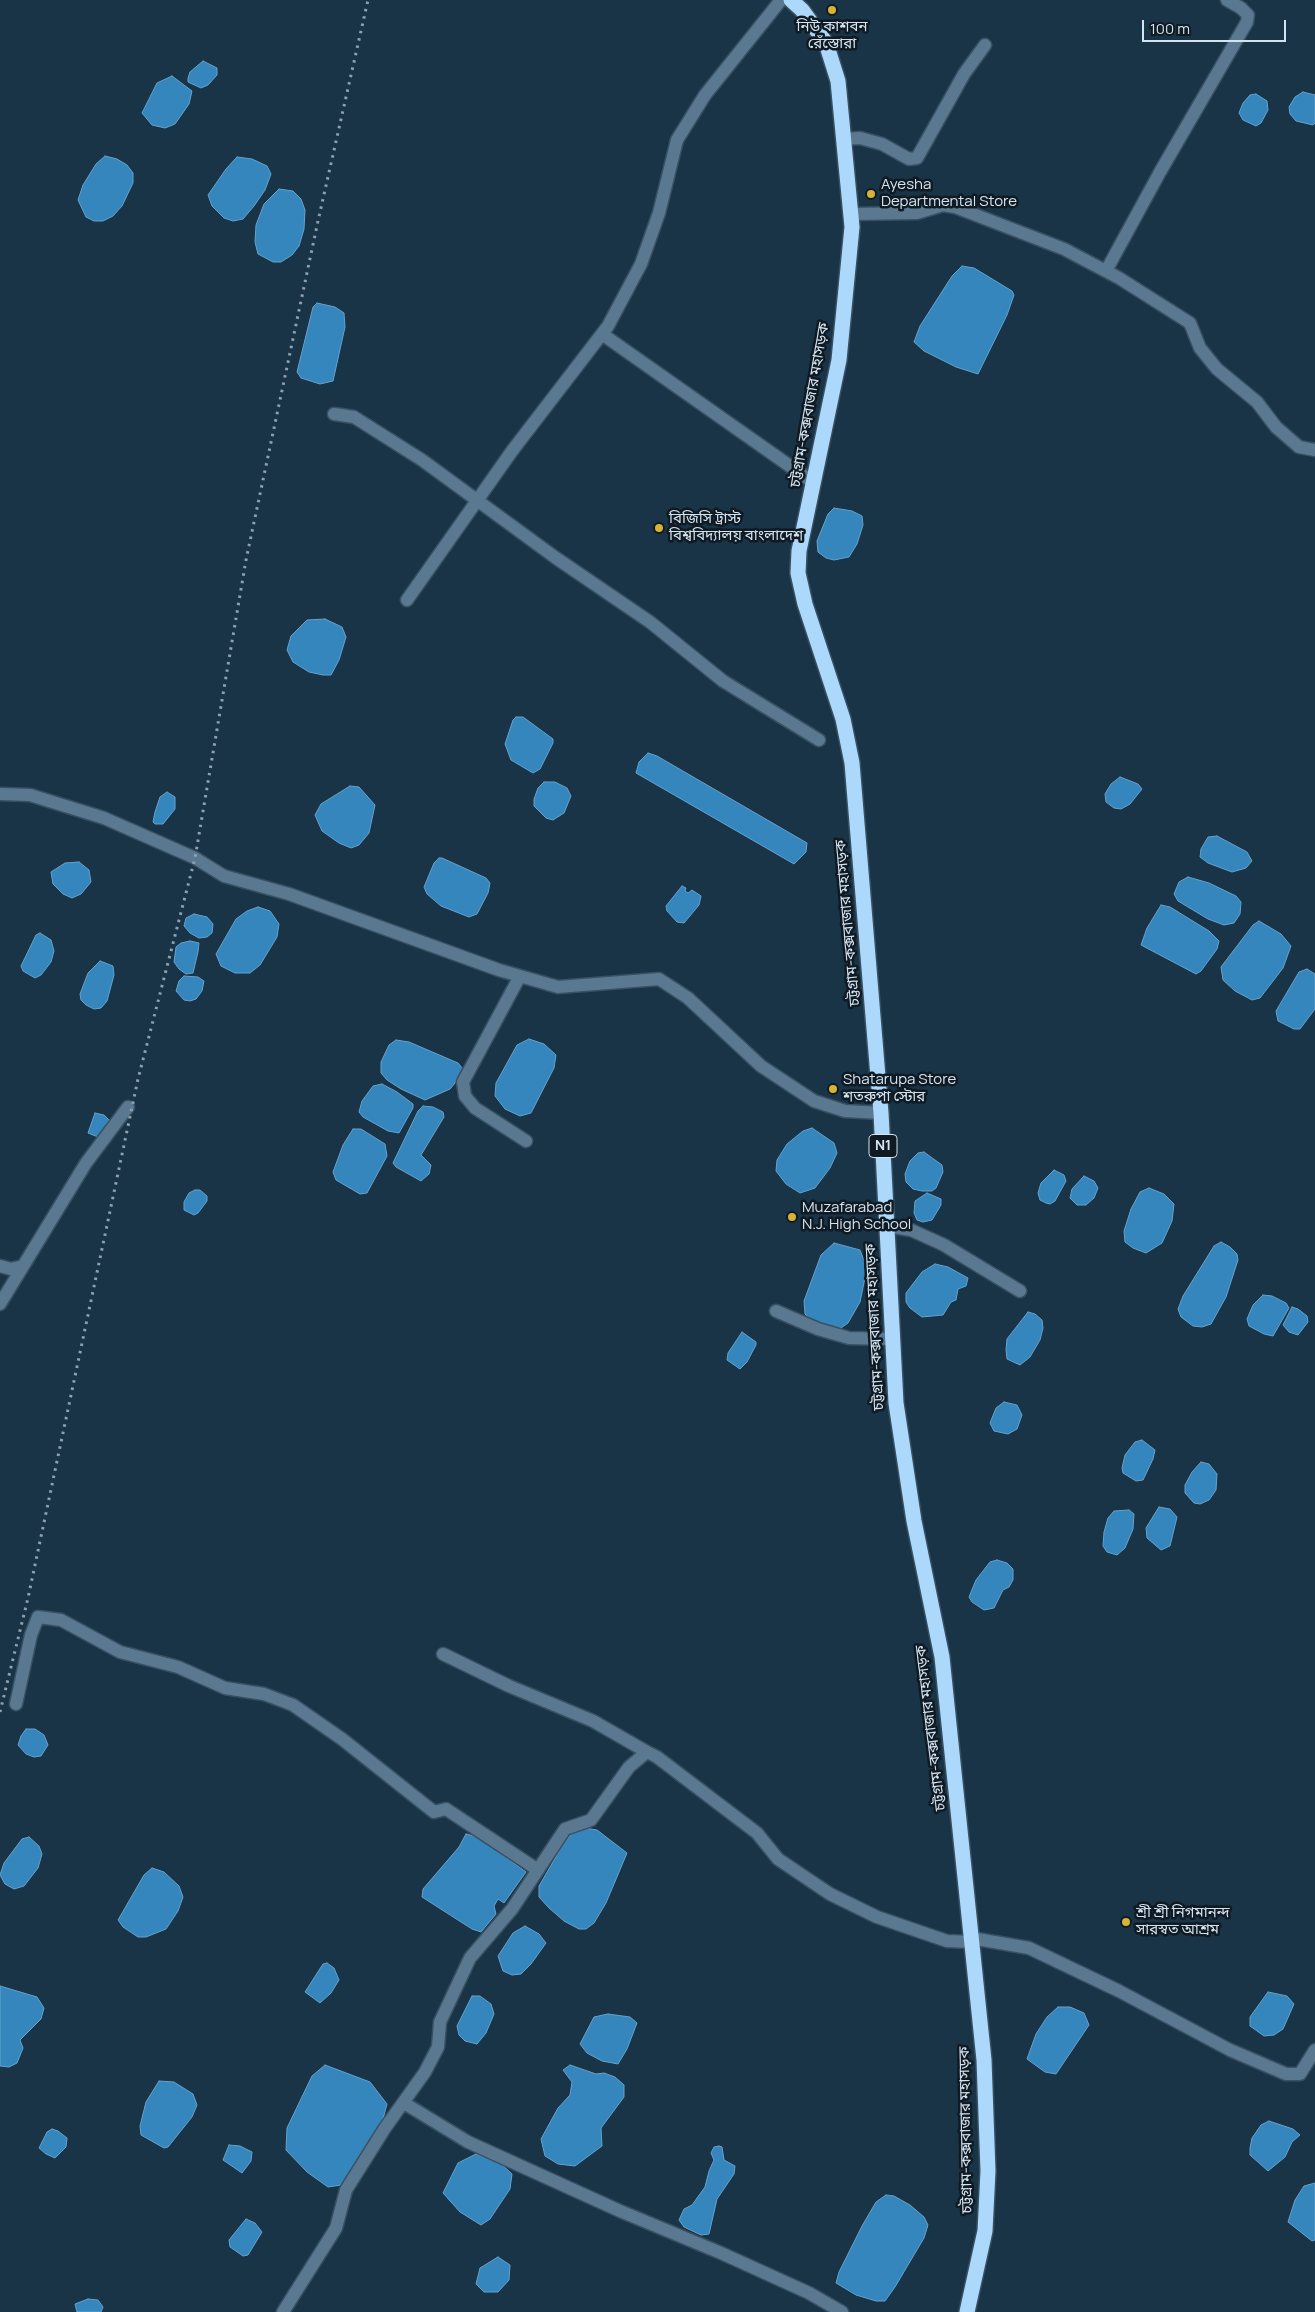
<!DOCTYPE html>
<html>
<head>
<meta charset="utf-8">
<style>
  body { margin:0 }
  #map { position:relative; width:1315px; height:2312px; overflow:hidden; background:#1a3447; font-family:Manrope,sans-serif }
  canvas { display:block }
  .scale { position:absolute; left:1142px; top:20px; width:144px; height:22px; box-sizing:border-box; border:2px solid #d4e3f0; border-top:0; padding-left:6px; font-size:15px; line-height:18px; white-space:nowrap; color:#d4e3f0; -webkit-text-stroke:4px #0f1a23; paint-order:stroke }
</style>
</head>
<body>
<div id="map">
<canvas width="1315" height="2312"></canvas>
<div class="scale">100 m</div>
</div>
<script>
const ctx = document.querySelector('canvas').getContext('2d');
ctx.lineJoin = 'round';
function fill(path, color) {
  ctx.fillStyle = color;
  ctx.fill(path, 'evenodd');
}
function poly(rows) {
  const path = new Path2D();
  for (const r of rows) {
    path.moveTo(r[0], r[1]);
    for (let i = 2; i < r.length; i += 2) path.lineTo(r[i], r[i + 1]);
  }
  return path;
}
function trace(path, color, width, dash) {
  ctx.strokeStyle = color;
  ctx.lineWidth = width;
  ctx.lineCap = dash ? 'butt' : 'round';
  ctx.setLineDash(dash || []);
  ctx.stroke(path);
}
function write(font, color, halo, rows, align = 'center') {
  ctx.font = font + ' Manrope,"Noto Sans Bengali",sans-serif';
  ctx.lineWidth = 5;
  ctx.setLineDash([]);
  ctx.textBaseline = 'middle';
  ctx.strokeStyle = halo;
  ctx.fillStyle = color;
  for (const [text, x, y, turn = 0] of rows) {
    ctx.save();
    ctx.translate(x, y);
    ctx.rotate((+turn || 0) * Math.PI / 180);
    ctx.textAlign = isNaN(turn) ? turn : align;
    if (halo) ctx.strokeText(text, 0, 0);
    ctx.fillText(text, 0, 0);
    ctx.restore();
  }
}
const water = poly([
  [203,61,217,68,217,75,208,85,201,88,188,82,188,78,190,72,203,61],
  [172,76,192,91,189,104,175,124,165,128,152,125,142,113,157,83,172,76],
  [1303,92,1315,95,1315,123,1313,125,1296,121,1290,114,1289,107,1295,97,1303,92],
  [1256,94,1267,101,1268,110,1261,123,1256,126,1243,120,1239,113,1243,103,1250,95,1256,94],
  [105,156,117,159,127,165,133,173,133,183,122,206,113,216,103,221,94,221,86,217,78,200,83,185,96,164,105,156],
  [237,157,252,159,267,166,271,174,265,190,254,206,243,219,233,221,224,218,212,206,208,195,226,169,237,157],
  [279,189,293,191,301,199,305,210,304,229,299,246,292,255,281,262,273,262,258,254,255,242,256,225,264,204,279,189],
  [962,266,974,268,1012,291,1014,295,1007,315,978,374,956,367,924,351,914,342,920,326,952,276,962,266],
  [317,303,335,307,344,313,345,327,333,381,320,384,301,378,297,372,313,307,317,303],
  [834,508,852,511,862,516,863,525,857,544,849,557,834,560,826,558,818,552,817,541,828,514,834,508],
  [325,619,342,627,346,637,339,660,331,675,323,675,309,672,293,662,287,650,291,636,307,620,325,619],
  [516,717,523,717,553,739,553,743,540,769,533,773,511,760,505,744,513,720,516,717],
  [648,753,657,756,807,843,806,852,794,864,636,773,639,762,648,753],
  [1120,777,1138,784,1142,789,1130,804,1121,809,1114,808,1106,802,1105,794,1111,784,1120,777],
  [544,782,555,782,567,788,571,796,564,813,553,820,546,818,534,806,534,799,538,788,544,782],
  [350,786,359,787,375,805,369,833,359,845,351,848,339,843,322,831,315,815,321,804,350,786],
  [167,792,175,797,175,809,163,824,155,824,153,822,155,812,160,797,167,792],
  [1217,836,1247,852,1252,861,1246,868,1232,872,1208,863,1200,857,1201,849,1208,837,1217,836],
  [439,858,442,858,486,878,490,883,488,893,477,914,469,917,441,906,427,894,424,887,434,863,439,858],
  [79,862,89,870,91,882,81,894,72,898,63,894,53,884,51,872,65,863,79,862],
  [1188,877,1209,883,1236,896,1241,902,1240,914,1234,923,1224,925,1208,919,1178,901,1174,894,1179,882,1188,877],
  [682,886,686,888,685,891,688,893,692,890,701,896,699,905,684,923,677,922,667,911,666,906,682,886],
  [1161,905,1170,907,1209,931,1219,941,1217,949,1201,971,1196,974,1141,945,1147,928,1161,905],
  [258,907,270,911,279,924,277,937,260,965,250,973,235,973,221,966,216,954,236,919,247,911,258,907],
  [194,914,207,917,213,924,212,933,207,937,199,938,190,933,184,926,186,918,194,914],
  [1259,921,1281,934,1291,946,1283,968,1260,998,1252,1000,1235,991,1223,980,1221,967,1253,925,1259,921],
  [40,933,51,940,54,951,51,962,41,975,35,978,23,971,21,966,36,935,40,933],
  [190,941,199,943,198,952,193,973,186,974,179,969,174,962,176,947,181,943,190,941],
  [100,961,113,966,114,975,107,1001,101,1008,94,1009,86,1005,81,1000,80,994,88,973,100,961],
  [1307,969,1315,974,1315,1009,1300,1029,1294,1029,1278,1021,1276,1011,1299,972,1307,969],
  [184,976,198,977,204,981,202,991,196,999,190,1001,184,1000,176,991,179,981,184,976],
  [529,1039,544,1044,556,1055,554,1068,531,1113,520,1116,505,1109,495,1096,496,1083,517,1045,529,1039],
  [396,1040,409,1042,458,1063,463,1069,455,1083,450,1089,425,1100,401,1089,387,1080,381,1073,381,1062,389,1045,396,1040],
  [382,1084,397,1092,413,1104,413,1108,399,1133,388,1131,363,1117,359,1112,362,1101,373,1086,382,1084],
  [423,1106,433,1107,443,1112,444,1117,421,1155,431,1165,429,1174,421,1181,396,1167,393,1163,418,1111,423,1106],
  [95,1113,104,1115,109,1120,98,1137,88,1133,95,1113],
  [812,1128,834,1143,837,1153,830,1168,815,1188,800,1193,786,1184,776,1171,777,1160,787,1144,803,1131,812,1128],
  [353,1129,361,1129,385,1144,387,1156,367,1193,360,1194,336,1180,333,1172,343,1145,353,1129],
  [924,1152,942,1165,943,1172,936,1188,932,1191,922,1191,913,1189,906,1182,905,1174,910,1161,918,1153,924,1152],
  [1054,1170,1064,1175,1066,1181,1055,1201,1050,1204,1046,1203,1040,1200,1038,1193,1041,1183,1054,1170],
  [1084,1176,1094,1181,1098,1188,1094,1198,1086,1205,1077,1205,1070,1198,1072,1189,1084,1176],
  [1149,1188,1164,1194,1174,1204,1172,1221,1162,1243,1146,1253,1133,1248,1125,1242,1124,1231,1131,1209,1140,1192,1149,1188],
  [195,1190,200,1190,207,1196,207,1201,198,1213,194,1215,184,1210,184,1202,189,1193,195,1190],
  [927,1193,941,1199,941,1205,932,1220,923,1222,917,1220,914,1213,915,1201,927,1193],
  [1221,1242,1230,1247,1237,1254,1238,1260,1226,1297,1211,1324,1202,1327,1193,1326,1181,1317,1178,1309,1183,1296,1214,1246,1221,1242],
  [834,1243,860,1250,867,1268,860,1302,848,1323,841,1328,825,1326,811,1320,805,1314,804,1301,821,1255,834,1243],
  [935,1264,948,1267,968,1278,966,1286,958,1289,956,1300,951,1302,943,1315,922,1317,910,1308,906,1302,906,1293,922,1272,935,1264],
  [1263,1295,1272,1296,1286,1303,1289,1308,1273,1336,1264,1334,1249,1326,1247,1319,1253,1305,1263,1295],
  [1292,1307,1298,1309,1307,1316,1308,1322,1298,1335,1289,1332,1283,1325,1292,1307],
  [1028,1312,1035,1314,1042,1320,1043,1328,1040,1340,1030,1357,1020,1365,1007,1359,1006,1350,1007,1339,1028,1312],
  [742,1332,756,1342,756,1345,747,1362,740,1369,727,1360,728,1353,742,1332],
  [1004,1402,1017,1405,1022,1415,1017,1429,1008,1434,994,1431,990,1423,996,1408,1004,1402],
  [1142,1440,1155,1450,1153,1459,1143,1480,1136,1481,1123,1473,1122,1468,1125,1455,1135,1442,1142,1440],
  [1201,1462,1209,1464,1217,1474,1216,1490,1209,1500,1200,1504,1194,1503,1185,1493,1185,1485,1192,1472,1201,1462],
  [1159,1507,1170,1509,1177,1517,1170,1546,1161,1550,1147,1538,1146,1528,1159,1507],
  [1129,1510,1134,1514,1133,1529,1125,1548,1117,1555,1107,1552,1103,1546,1104,1532,1108,1518,1114,1511,1129,1510],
  [997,1560,1007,1563,1013,1569,1013,1580,1009,1587,1003,1590,994,1608,984,1610,972,1602,969,1597,976,1580,990,1562,997,1560],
  [26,1729,35,1729,44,1735,48,1745,41,1756,34,1757,26,1754,18,1745,21,1736,26,1729],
  [584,1828,597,1830,627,1853,606,1903,594,1923,586,1929,579,1929,564,1921,549,1908,539,1897,539,1886,561,1848,571,1834,584,1828],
  [466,1834,478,1837,526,1872,504,1903,498,1899,494,1906,496,1914,481,1932,472,1929,422,1897,423,1889,459,1847,466,1834],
  [29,1837,39,1846,42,1854,38,1868,24,1886,14,1889,5,1884,0,1875,4,1863,22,1839,29,1837],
  [152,1868,164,1872,179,1886,183,1897,178,1911,166,1929,146,1937,138,1937,123,1927,118,1920,144,1875,152,1868],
  [525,1926,539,1934,546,1943,531,1964,521,1974,512,1975,503,1971,498,1956,513,1933,525,1926],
  [327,1963,334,1968,339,1980,331,1993,320,2003,305,1992,323,1964,327,1963],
  [0,1986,37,1997,44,2008,41,2019,20,2040,23,2048,17,2063,9,2067,0,2066,0,1986],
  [1268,1992,1287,1996,1294,2004,1283,2029,1274,2035,1264,2036,1250,2026,1250,2017,1268,1992],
  [472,1996,480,1996,491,2004,494,2014,486,2033,477,2044,465,2041,459,2035,457,2026,472,1996],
  [1058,2007,1070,2007,1084,2013,1089,2025,1056,2074,1045,2072,1027,2059,1036,2034,1047,2017,1058,2007],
  [608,2014,630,2017,637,2023,627,2049,618,2064,602,2061,587,2053,580,2044,594,2017,608,2014],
  [325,2065,370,2082,387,2104,383,2119,355,2167,341,2185,328,2187,307,2172,286,2150,287,2128,312,2076,325,2065],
  [570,2065,596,2074,604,2073,615,2077,624,2085,624,2097,601,2128,602,2146,575,2166,558,2164,545,2156,541,2139,558,2108,570,2095,572,2082,563,2070,570,2065],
  [159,2081,174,2082,193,2094,197,2105,192,2117,168,2147,164,2148,141,2135,140,2126,146,2102,159,2081],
  [1269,2121,1293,2129,1300,2135,1292,2142,1285,2157,1268,2171,1250,2155,1250,2148,1252,2138,1261,2125,1269,2121],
  [52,2129,58,2131,67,2138,66,2147,55,2158,46,2154,39,2148,47,2132,52,2129],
  [229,2145,240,2146,252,2152,251,2161,242,2173,223,2160,229,2145],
  [719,2146,722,2147,724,2160,735,2166,734,2174,717,2199,709,2234,701,2235,684,2227,679,2220,684,2209,692,2205,705,2187,709,2171,714,2160,711,2153,714,2147,719,2146],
  [476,2154,499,2162,512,2174,510,2189,490,2219,481,2225,460,2212,443,2193,458,2163,476,2154],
  [1315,2183,1315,2240,1312,2241,1288,2222,1295,2200,1304,2186,1315,2183],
  [886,2195,894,2196,910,2205,924,2217,928,2225,924,2238,895,2287,885,2301,876,2301,856,2295,836,2283,839,2272,862,2226,876,2202,886,2195],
  [246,2219,255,2223,262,2232,248,2255,243,2256,230,2247,229,2240,246,2219],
  [498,2257,510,2265,509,2280,498,2292,484,2292,476,2284,480,2268,498,2257],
  [88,2299,98,2300,103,2307,101,2312,77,2312,75,2304,88,2299]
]);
fill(water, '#3586bd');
trace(water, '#65a2cc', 1);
const minor = poly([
  [843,139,860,138,882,144,909,159,917,158,964,74,985,45],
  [851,214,917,213,943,205,955,207,1064,249,1119,278,1190,323,1200,348,1217,369,1257,402,1276,427,1299,447,1315,450],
  [1106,271,1160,172,1247,22,1248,15,1241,8,1227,0],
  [602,334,814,483],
  [334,414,354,417,422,460,556,558,650,622,723,681,819,740],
  [407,600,512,451,608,326,641,264,659,213,677,140,705,95,781,0],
  [0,794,30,795,104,818,195,858,224,876,289,894,499,970,558,987,659,979,688,998,761,1066,814,1101,845,1111,881,1113],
  [520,976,463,1082,465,1096,475,1108,526,1141],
  [887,1226,911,1230,944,1245,1020,1291],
  [0,1266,11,1269,23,1266],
  [0,1304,86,1163,128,1107],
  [776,1311,818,1329,849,1338,893,1339],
  [443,1654,509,1686,593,1721,647,1752],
  [16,1704,31,1635,38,1617,61,1620,120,1652,178,1667,225,1688,264,1694,293,1705,342,1739,434,1812,446,1809,538,1870],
  [971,1938,1029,1948,1119,1991,1230,2050,1286,2074,1300,2074,1315,2050],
  [404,2103,468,2142,620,2211,721,2253,809,2293,842,2312],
  [283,2312,336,2228,346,2190,385,2128,425,2072,438,2047,440,2022,470,1958,512,1909,565,1829,591,1820,629,1767,647,1752,657,1757,757,1833,778,1859,830,1894,877,1917,947,1941,972,1942]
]);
const highway = poly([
  [791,0,802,10,826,43,838,81,852,227,839,360,799,551,798,573,805,604,843,719,852,763,881,1113,896,1403,914,1521,942,1657,984,2060,988,2171,985,2231,967,2312]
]);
trace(minor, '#385062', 15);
trace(highway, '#385062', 18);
trace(minor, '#5a7990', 12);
trace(highway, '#abd8fb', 15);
trace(poly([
  [0,1712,28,1598,138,1079,195,858,246,560,318,221,368,0]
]), '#8ea1b0', 3, [2.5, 5]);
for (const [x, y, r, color] of [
  [832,10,5,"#d8b434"],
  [871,194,5,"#d8b434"],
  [659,528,5,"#d8b434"],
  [833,1089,5,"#d8b434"],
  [792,1217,5,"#d8b434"],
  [1126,1922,5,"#d8b434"]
]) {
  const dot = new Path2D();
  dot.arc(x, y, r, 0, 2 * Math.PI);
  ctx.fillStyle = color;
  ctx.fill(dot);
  trace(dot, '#0f1a23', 2);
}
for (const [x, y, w] of [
  [883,1146,28]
]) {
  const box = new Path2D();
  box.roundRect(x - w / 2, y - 11.5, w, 23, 4);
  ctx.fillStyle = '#0f1a23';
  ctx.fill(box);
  trace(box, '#d4e3f0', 1);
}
write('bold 14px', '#d4e3f0', null, [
  ["N1",883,1146]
]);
write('15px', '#d4e3f0', '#0f1a23', [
  ["নিউ কাশবন",832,27,"center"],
  ["রেঁস্তোরা",832,44,"center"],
  ["Ayesha",881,185],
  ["Departmental Store",881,202],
  ["বিজিসি ট্রাস্ট",669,519],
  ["বিশ্ববিদ্যালয় বাংলাদেশ",669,536],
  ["Shatarupa Store",843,1080],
  ["শতরুপা স্টোর",843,1097],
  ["Muzafarabad",802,1208],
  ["N.J. High School",802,1225],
  ["শ্রী শ্রী নিগমানন্দ",1136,1913],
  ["সারস্বত আশ্রম",1136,1930]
], 'left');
write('15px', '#d4e3f0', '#0f1a23', [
  ["চট্টগ্রাম-কক্সবাজার মহাসড়ক",810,405,-80],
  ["চট্টগ্রাম-কক্সবাজার মহাসড়ক",848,923,-95],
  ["চট্টগ্রাম-কক্সবাজার মহাসড়ক",875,1327,-93],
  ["চট্টগ্রাম-কক্সবাজার মহাসড়ক",931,1728,-97],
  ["চট্টগ্রাম-কক্সবাজার মহাসড়ক",966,2130,-91]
]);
</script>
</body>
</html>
